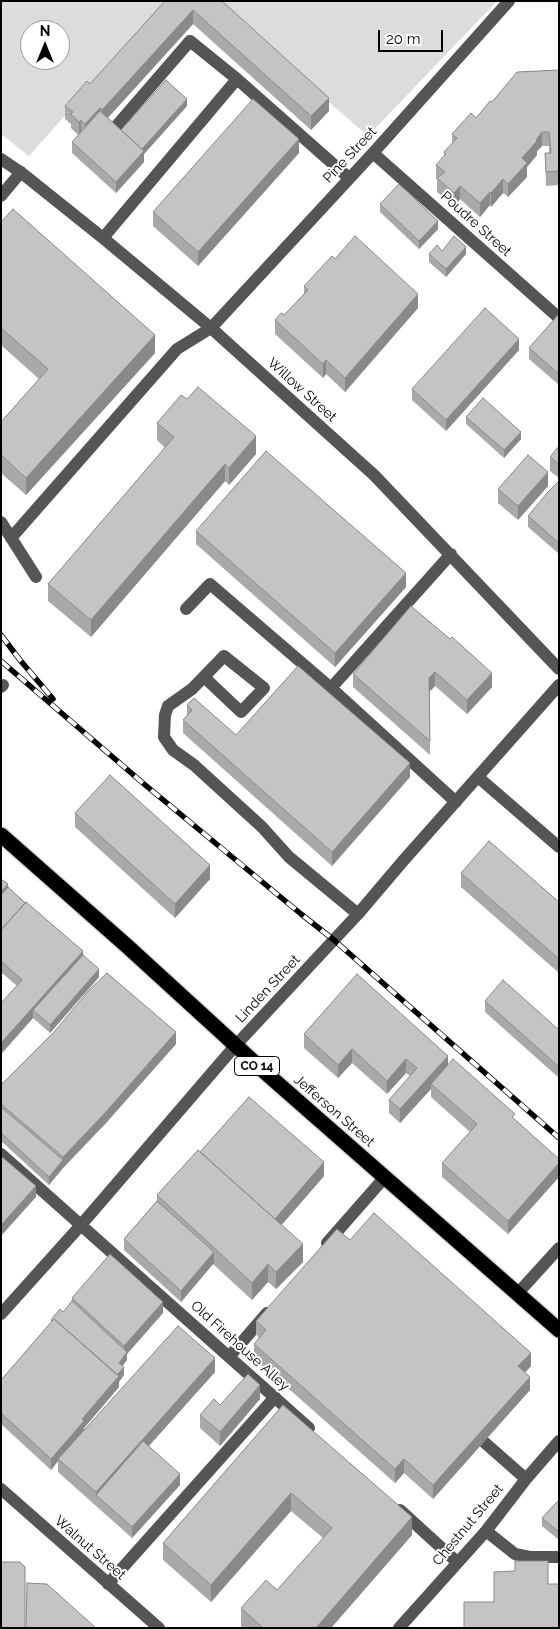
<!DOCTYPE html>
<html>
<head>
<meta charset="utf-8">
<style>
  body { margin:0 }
  #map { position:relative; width:560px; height:1629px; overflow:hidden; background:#fff; font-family:Raleway,sans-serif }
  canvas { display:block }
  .frame { position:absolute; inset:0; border:2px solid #000; pointer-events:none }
  .north { position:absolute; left:20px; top:20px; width:50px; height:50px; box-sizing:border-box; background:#fff; border:1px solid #999; border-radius:50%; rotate:0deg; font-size:14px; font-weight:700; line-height:20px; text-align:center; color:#000 }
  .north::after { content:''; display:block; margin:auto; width:18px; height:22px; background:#000; clip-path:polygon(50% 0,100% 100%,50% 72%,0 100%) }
  .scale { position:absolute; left:378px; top:30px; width:65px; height:22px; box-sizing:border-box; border:2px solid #000; border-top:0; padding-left:6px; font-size:15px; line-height:18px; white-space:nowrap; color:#000; -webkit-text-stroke:4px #fff; paint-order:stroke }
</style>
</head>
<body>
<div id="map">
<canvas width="560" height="1629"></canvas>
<div class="frame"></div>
<div class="north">N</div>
<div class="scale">20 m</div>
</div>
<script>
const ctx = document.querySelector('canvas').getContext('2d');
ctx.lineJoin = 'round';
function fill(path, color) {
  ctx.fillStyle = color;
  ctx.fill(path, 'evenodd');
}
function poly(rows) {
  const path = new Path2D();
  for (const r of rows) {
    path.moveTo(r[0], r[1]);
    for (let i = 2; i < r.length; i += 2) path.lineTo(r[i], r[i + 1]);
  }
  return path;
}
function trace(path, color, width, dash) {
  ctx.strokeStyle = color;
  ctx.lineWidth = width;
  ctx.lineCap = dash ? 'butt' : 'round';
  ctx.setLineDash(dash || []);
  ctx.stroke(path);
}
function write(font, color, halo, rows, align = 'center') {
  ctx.font = font + ' Raleway,sans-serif';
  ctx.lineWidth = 4;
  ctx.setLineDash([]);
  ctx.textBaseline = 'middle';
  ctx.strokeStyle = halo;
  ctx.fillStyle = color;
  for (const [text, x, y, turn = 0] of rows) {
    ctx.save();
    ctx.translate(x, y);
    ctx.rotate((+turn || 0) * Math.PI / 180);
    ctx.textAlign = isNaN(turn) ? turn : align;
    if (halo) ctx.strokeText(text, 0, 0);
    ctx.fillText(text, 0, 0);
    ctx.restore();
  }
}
fill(poly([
  [1,1,167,1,29,156,1,134],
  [30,30,60,30,60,60,30,60],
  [212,1,497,1,368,136]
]), '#dcdcdc');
const highway = poly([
  [1,835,127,946,267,1074,559,1330]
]);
trace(highway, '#dbdbdb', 18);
trace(poly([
  [113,130,190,41,237,79],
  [373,153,559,318],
  [1,159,23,174,103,238,211,328,374,475,559,669],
  [1,196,21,172],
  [103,238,237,79,349,178],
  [1,522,36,577],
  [11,538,177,349,211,328,373,153,509,1],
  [186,609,210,584,331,688,456,802],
  [204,677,241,712,264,688,224,656,192,689,168,706,165,715,164,737,173,750,194,765,262,827,289,857,358,914],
  [1,687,3,685],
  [331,688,451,554],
  [478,777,559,847],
  [1,1154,309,1428],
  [327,1243,385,1177],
  [518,1293,559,1248],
  [1,1314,81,1225,235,1046,358,914,403,861,559,685],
  [229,1357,267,1313],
  [484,1442,526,1479],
  [1,1489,159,1628],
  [400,1510,457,1562],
  [486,1531,515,1554,530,1557,559,1557],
  [108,1584,275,1397],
  [399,1628,486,1531,526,1479,559,1441]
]), '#555', 12);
trace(highway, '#000', 15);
const rail = poly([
  [1,635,20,660,53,699],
  [1,661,144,784,301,914,334,940,559,1138]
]);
trace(rail, '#000', 5.5);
trace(rail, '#fff', 4, [11]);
fill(poly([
  [165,1,222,1,329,111,311,130,193,24,108,118,121,130,187,106,144,154,144,162,116,193,72,153,72,142,78,135,71,128,71,124,65,119,65,106,90,84],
  [559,70,559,185,546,186,545,153,549,153,549,146,542,146,537,151,537,155,527,167,527,177,508,197,503,193,491,207,490,205,480,217,460,199,454,207,437,192,437,180,436,178,436,165,444,156,444,152,452,144,452,134,476,118,492,102],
  [299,153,198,266,153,226,153,212],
  [380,204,438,229,419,249,380,212],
  [1,222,155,353,26,495,1,473,1,422,39,379,1,345],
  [442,251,466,254,446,277,429,262,429,254],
  [335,259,418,308,345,392,326,374,323,378,275,334,275,320,284,315,304,294,304,286],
  [559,314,559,385,529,359,529,348],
  [519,350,446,431,412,400,412,389],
  [466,417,521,439,504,458,466,424],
  [157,423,256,454,229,485,225,481,91,637,48,601,48,584,165,448,157,440],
  [559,446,559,478,550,471,550,457],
  [559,481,559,554,528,527,528,516],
  [548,486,518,520,498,503,498,489],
  [196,531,406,587,335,667,196,544],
  [411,606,492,687,467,714,435,686,430,691,430,755,353,687,353,674],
  [187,705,236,735,410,777,332,866,183,733,183,720,187,715],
  [75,813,210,879,175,918,75,827],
  [461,873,559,902,559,973,461,887],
  [1,879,8,887,83,955,99,977,50,1033,33,1018,2,1053,1,1052,1,1003,17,986,1,972],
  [485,1001,559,1030,559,1078,485,1012],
  [304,1034,448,1064,515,1120,559,1159,559,1177,508,1234,442,1177,442,1163,470,1132,431,1097,431,1089,400,1123,389,1113,389,1100,410,1076,406,1073,387,1094,352,1063,338,1078,304,1048],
  [176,1044,106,1123,63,1168,49,1185,1,1141,1,1085],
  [200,1152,324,1176,281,1225,303,1262,276,1289,268,1282,252,1300,213,1264,181,1302,124,1250,124,1239,157,1201,157,1195],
  [350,1240,531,1366,525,1373,530,1390,433,1499,404,1473,395,1483,254,1358,254,1344,259,1338,256,1334,256,1321],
  [72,1298,163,1313,127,1354,127,1360,122,1366,124,1375,119,1382,119,1387,84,1428,84,1430,215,1372,149,1446,180,1485,132,1538,58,1472,58,1461,51,1470,1,1424,1,1380,51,1322,51,1320,63,1312,72,1301],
  [260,1399,220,1446,200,1428,200,1415,220,1405],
  [283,1405,412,1535,331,1628,243,1628,241,1626,241,1608,277,1590,323,1538,291,1511,211,1602,163,1560,163,1543],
  [559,1500,559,1540,542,1526,542,1518]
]), '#a9a9a9');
fill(poly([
  [193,10,193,24,102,124,102,110],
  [329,98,329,111,311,130,311,116],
  [187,99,187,106,144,154,144,162,116,193,116,182,140,150],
  [100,108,100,122,85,138,85,124],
  [81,120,81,133,79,135,79,122],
  [542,132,542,146,537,151,537,155,527,167,527,177,508,197,508,184,522,158,536,140],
  [299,139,299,153,198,266,198,252],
  [503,179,503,193,491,207,491,193],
  [460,186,460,199,454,207,454,193],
  [490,192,490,205,480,217,480,203],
  [438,221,438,229,419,249,419,241],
  [466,247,466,254,446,277,446,269],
  [418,294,418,308,345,392,345,378],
  [155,335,155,353,26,495,26,478],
  [519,339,519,350,446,431,446,420],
  [326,360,326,374,323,378,323,364],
  [521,432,521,439,504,458,504,450],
  [256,436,256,454,229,485,229,468],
  [225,464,225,481,91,637,91,620],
  [548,472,548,486,518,520,518,506],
  [406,573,406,587,335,667,335,653],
  [435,672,435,686,429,692,429,678],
  [492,673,492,687,467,714,467,700],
  [410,763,410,777,332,866,332,852],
  [210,865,210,879,175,918,175,904],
  [8,884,8,895,1,903,1,892],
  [83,951,83,962,33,1010,33,1018,2,1053,2,1042],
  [99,969,99,977,50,1033,50,1025],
  [176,1032,176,1044,106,1123,63,1168,49,1185,49,1177,63,1160,63,1157],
  [352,1049,352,1063,338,1078,338,1065],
  [448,1056,448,1069,431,1084,431,1089,400,1123,400,1109],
  [406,1059,406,1073,387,1094,387,1081],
  [324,1162,324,1176,273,1235,273,1221],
  [559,1163,559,1177,508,1234,508,1221],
  [36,1186,36,1197,1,1236,1,1225],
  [303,1244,303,1262,276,1289,276,1272],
  [214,1252,214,1263,181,1302,181,1291],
  [268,1264,268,1282,252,1300,252,1283],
  [163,1302,163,1313,127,1354,127,1360,119,1371,119,1363,124,1356,124,1346],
  [531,1353,531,1366,518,1380,518,1366],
  [215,1358,215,1372,101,1499,96,1495,96,1492],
  [124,1367,124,1375,119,1382,119,1387,84,1428,84,1432,58,1459,58,1461,51,1470,51,1459],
  [530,1377,530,1390,433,1499,433,1485],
  [260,1385,260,1399,220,1446,220,1432],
  [404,1459,404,1473,395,1483,395,1469],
  [180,1474,180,1485,132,1538,132,1527],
  [291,1493,291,1511,211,1602,211,1585],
  [412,1517,412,1535,331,1628,316,1628]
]), '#898989');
const building = poly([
  [165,1,222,1,329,98,311,116,193,10,102,110,100,108,85,124,81,120,79,122,71,114,73,112,65,106,87,81,90,84,165,1],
  [559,70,559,171,546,172,545,153,551,153,549,132,542,132,536,140,537,141,522,158,527,163,508,184,503,179,491,193,490,192,480,203,460,186,454,193,437,178,445,172,436,165,446,154,444,152,457,138,452,134,471,113,476,118,490,101,492,102,517,72,559,70],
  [166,80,187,99,142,149,121,130,166,80],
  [253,99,299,139,198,252,153,212,253,99],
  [100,111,144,151,116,182,72,142,100,111],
  [399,184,438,221,419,241,380,204,399,184],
  [13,209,155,335,26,478,1,455,1,422,48,369,1,328,1,222,13,209],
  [355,236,418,294,345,378,326,360,323,364,275,320,281,313,284,315,308,290,304,286,332,256,335,259,355,236],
  [454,236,466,247,446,269,429,254,437,245,442,251,454,236],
  [485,308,519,339,446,420,412,389,485,308],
  [559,314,559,374,529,348,559,314],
  [198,387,256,436,229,468,225,464,91,620,48,584,174,437,157,423,181,395,187,399,198,387],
  [483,398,521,432,504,450,466,417,483,398],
  [559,446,559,464,550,457,559,446],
  [266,451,406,573,335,653,196,531,266,451],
  [528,455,548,472,518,506,498,489,528,455],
  [559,481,559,543,528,516,548,492,559,481],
  [411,606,450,639,452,637,492,673,467,700,435,672,429,678,430,741,353,674,411,606],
  [298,666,410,763,332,852,183,720,192,710,187,705,194,698,236,735,298,666],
  [110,775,210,865,175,904,75,813,110,775],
  [489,841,559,902,559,959,461,873,489,841],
  [1,879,8,884,1,892,1,879],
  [8,887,25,903,1,930,1,895,8,887],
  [26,902,83,951,2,1042,1,1041,1,1003,22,980,1,961,1,930,26,902],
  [83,955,99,969,50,1025,33,1010,83,955],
  [107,973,176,1032,106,1112,63,1157,1,1104,1,1085,54,1032,89,990,107,973],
  [357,974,448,1056,400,1109,389,1100,417,1068,406,1059,387,1081,352,1049,338,1065,304,1034,357,974],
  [503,980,559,1030,559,1067,485,1001,503,980],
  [453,1059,515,1114,512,1117,559,1159,559,1163,508,1221,442,1163,477,1124,431,1084,453,1059],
  [249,1097,324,1162,275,1219,200,1152,249,1097],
  [1,1107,63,1160,49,1177,1,1133,1,1107],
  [198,1150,303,1244,276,1272,268,1264,252,1283,157,1195,198,1150],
  [1,1156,36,1186,1,1225,1,1156],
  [157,1201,214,1252,181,1291,124,1239,157,1201],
  [374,1213,531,1353,518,1366,530,1377,433,1485,404,1459,395,1469,254,1344,266,1330,256,1321,337,1229,350,1240,374,1213],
  [110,1254,163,1302,124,1346,72,1298,110,1254],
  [72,1301,127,1352,119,1363,124,1367,117,1375,54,1319,52,1321,51,1320,60,1309,63,1312,72,1301],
  [54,1319,119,1376,82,1419,84,1421,51,1459,1,1413,1,1380,54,1319],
  [178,1326,215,1358,96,1492,58,1459,178,1326],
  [248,1374,260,1385,220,1432,200,1415,214,1399,220,1405,248,1374],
  [283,1405,412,1517,316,1628,263,1628,241,1608,266,1580,277,1590,332,1528,291,1493,211,1585,163,1543,283,1405],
  [143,1441,180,1474,132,1527,96,1495,143,1441],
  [559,1500,559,1532,542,1518,559,1500],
  [515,1561,548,1561,548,1584,559,1584,559,1628,464,1628,464,1602,494,1602,494,1572,515,1571,515,1561],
  [1,1562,20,1562,25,1567,25,1628,1,1628,1,1562],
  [27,1583,47,1584,96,1628,26,1628,27,1583]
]);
fill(building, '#c4c4c4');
trace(building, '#898989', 1);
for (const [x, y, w] of [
  [257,1066,45]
]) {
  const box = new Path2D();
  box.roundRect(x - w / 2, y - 9.5, w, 19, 4);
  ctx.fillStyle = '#fff';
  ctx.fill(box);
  trace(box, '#000', 1);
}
write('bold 12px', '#000', null, [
  ["CO 14",257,1066]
]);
write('14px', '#000', '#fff', [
  ["Pine Street",350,155,-47],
  ["Poudre Street",476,224,42],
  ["Willow Street",302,390,42],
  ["Linden Street",268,989,-47],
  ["Jefferson Street",334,1111,41],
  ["Old Firehouse Alley",240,1346,42],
  ["Chestnut Street",468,1525,-50],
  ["Walnut Street",90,1548,41]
]);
</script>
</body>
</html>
